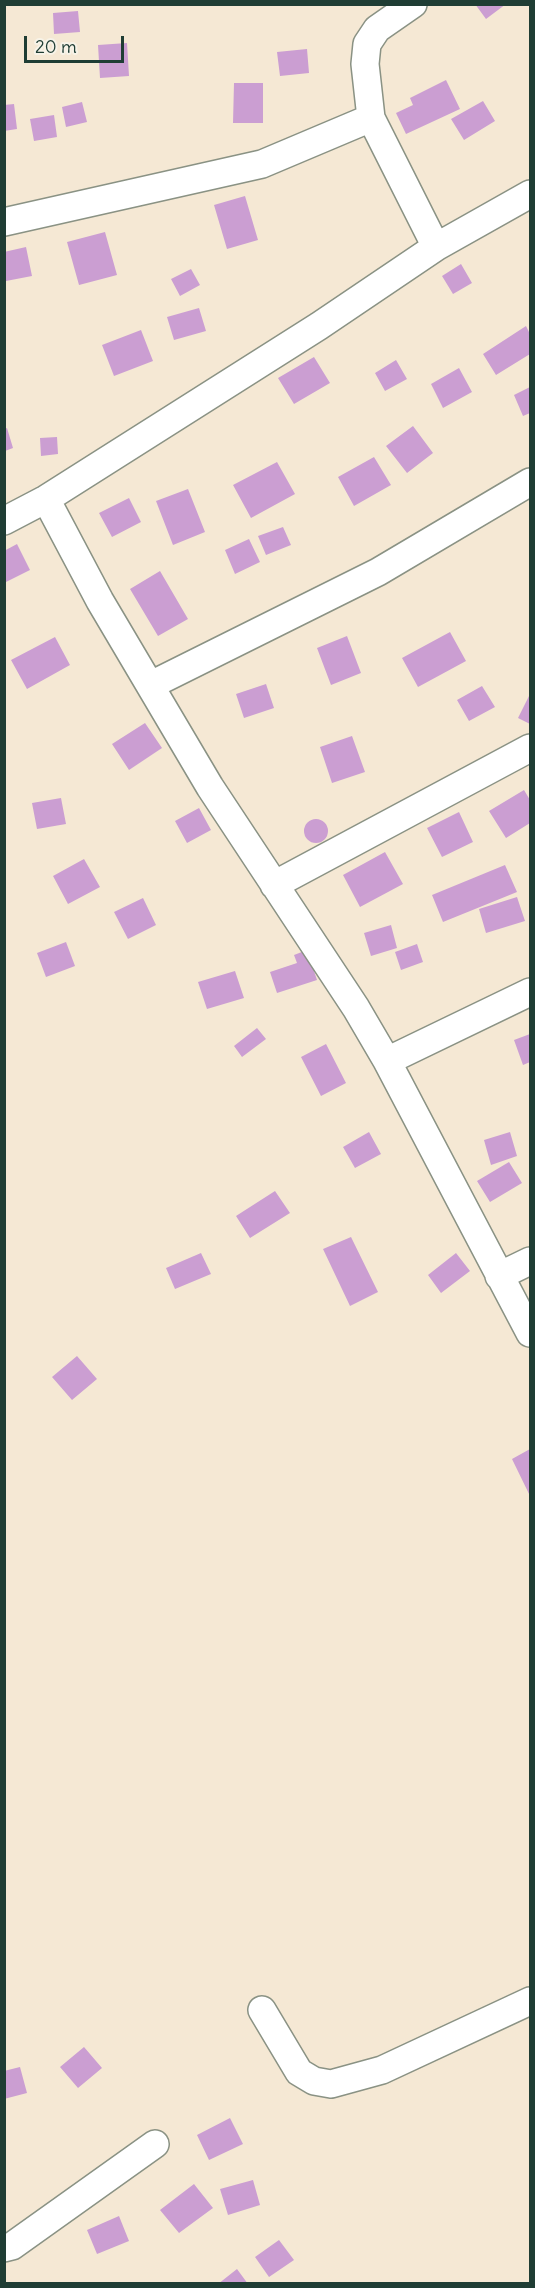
<!DOCTYPE html>
<html>
<head>
<meta charset="utf-8">
<style>
  body { margin:0 }
  #map { position:relative; width:535px; height:2288px; overflow:hidden; background:#f5e8d4; font-family:Delius,sans-serif }
  canvas { display:block }
  .frame { position:absolute; inset:0; border:6px solid #1f3d34; pointer-events:none }
  .scale { position:absolute; left:24px; top:36px; width:100px; height:27px; box-sizing:border-box; border:3px solid #1f3d34; border-top:0; padding-left:8px; font-size:18px; line-height:21px; white-space:nowrap; color:#1f3d34; -webkit-text-stroke:4px #f7f3e8; paint-order:stroke }
</style>
</head>
<body>
<div id="map">
<canvas width="535" height="2288"></canvas>
<div class="frame"></div>
<div class="scale">20 m</div>
</div>
<script>
const ctx = document.querySelector('canvas').getContext('2d');
ctx.lineJoin = 'round';
function fill(path, color) {
  ctx.fillStyle = color;
  ctx.fill(path, 'evenodd');
}
function poly(rows) {
  const path = new Path2D();
  for (const r of rows) {
    if (r.length === 3) {
      path.moveTo(r[0] + r[2], r[1]);
      path.arc(r[0], r[1], r[2], 0, 2 * Math.PI);
      continue;
    }
    path.moveTo(r[0], r[1]);
    for (let i = 2; i < r.length; i += 2) path.lineTo(r[i], r[i + 1]);
  }
  return path;
}
function trace(path, color, width, dash) {
  ctx.strokeStyle = color;
  ctx.lineWidth = width;
  ctx.lineCap = dash ? 'butt' : 'round';
  ctx.setLineDash(dash || []);
  ctx.stroke(path);
}
fill(poly([
  [475,4,506,4,486,19],
  [78,11,80,32,54,34,53,13],
  [127,43,129,76,100,78,98,45],
  [307,49,309,73,280,76,277,52],
  [446,80,460,109,406,134,396,113,413,105,410,98],
  [234,83,263,83,263,123,233,123],
  [483,101,495,121,464,140,451,119],
  [82,102,87,122,66,127,62,107],
  [14,104,17,129,4,131,4,105],
  [54,115,57,137,34,141,30,119],
  [245,196,258,240,227,249,214,205],
  [105,232,117,275,79,285,67,242],
  [26,247,32,276,6,281,4,252],
  [461,264,472,283,453,294,442,276],
  [191,269,200,285,180,296,171,279],
  [199,308,206,331,174,340,167,317],
  [526,326,530,334,530,354,496,375,483,354],
  [141,330,153,361,114,376,102,345],
  [314,357,330,383,294,404,278,378],
  [396,360,407,379,385,391,375,373],
  [459,368,472,392,443,408,431,384],
  [530,387,530,413,523,416,514,395],
  [413,426,433,453,407,473,386,446],
  [7,428,13,448,5,451,5,429],
  [57,437,58,454,41,456,40,438],
  [374,457,391,485,354,506,338,477],
  [277,462,295,494,251,518,233,485],
  [188,489,205,532,173,545,156,501],
  [129,498,141,522,112,537,99,513],
  [283,527,291,545,266,555,258,536],
  [249,539,260,562,235,574,225,550],
  [17,544,30,570,4,583,4,551],
  [160,571,188,619,158,636,130,589],
  [450,632,466,661,418,687,402,658],
  [347,636,361,673,331,685,317,648],
  [55,637,70,665,27,689,11,660],
  [266,684,274,708,244,718,236,694],
  [482,686,495,707,469,721,457,700],
  [529,696,530,697,530,724,518,718],
  [145,723,162,748,129,770,112,744],
  [352,736,365,772,332,783,320,747],
  [524,790,530,800,530,823,506,838,489,811],
  [61,798,66,824,37,829,32,803],
  [199,808,211,830,187,843,175,821],
  [459,812,473,842,442,857,427,828],
  [316,831,12],
  [385,852,403,884,360,907,343,875],
  [84,859,100,887,68,904,53,876],
  [505,865,517,892,443,922,432,895],
  [517,897,525,921,486,933,479,909],
  [143,898,156,925,128,939,114,912],
  [391,925,397,948,371,956,364,933],
  [66,942,75,966,46,977,37,953],
  [417,944,423,962,401,970,395,952],
  [307,950,317,980,277,993,270,972,297,963,294,955],
  [235,971,244,998,207,1009,198,982],
  [257,1028,266,1039,242,1057,234,1046],
  [530,1034,530,1062,523,1065,514,1040],
  [326,1044,346,1083,321,1096,301,1057],
  [369,1132,381,1154,355,1168,343,1147],
  [510,1132,517,1156,491,1165,484,1140],
  [509,1162,522,1183,490,1202,477,1181],
  [275,1191,290,1213,250,1238,236,1216],
  [351,1237,378,1292,350,1306,323,1249],
  [201,1253,211,1274,175,1289,166,1268],
  [456,1253,470,1271,441,1293,428,1275],
  [77,1356,97,1379,72,1400,52,1377],
  [530,1449,530,1496,512,1459],
  [84,2047,102,2068,78,2088,60,2067],
  [20,2067,27,2093,4,2099,4,2071],
  [230,2118,243,2144,209,2160,197,2135],
  [253,2180,260,2205,228,2215,220,2189],
  [194,2184,213,2208,179,2233,160,2210],
  [119,2216,129,2241,97,2254,87,2230],
  [279,2240,294,2260,269,2277,255,2257],
  [237,2269,248,2284,218,2284]
]), '#cb9ed2');
const minor = poly([
  [413,4,377,29,367,44,365,64,371,118,436,247],
  [4,222,262,164,371,118],
  [46,499,100,601,210,787,356,1008,387,1061,530,1333],
  [4,521,46,499,319,326,436,247,530,194],
  [151,685,378,572,530,482],
  [274,885,530,748],
  [387,1061,530,992],
  [499,1276,530,1261],
  [262,2010,299,2072,314,2081,331,2084,382,2070,530,2001],
  [4,2248,12,2246,155,2144]
]);
trace(minor, '#8a9284', 30);
trace(minor, '#fff', 27);
</script>
</body>
</html>
